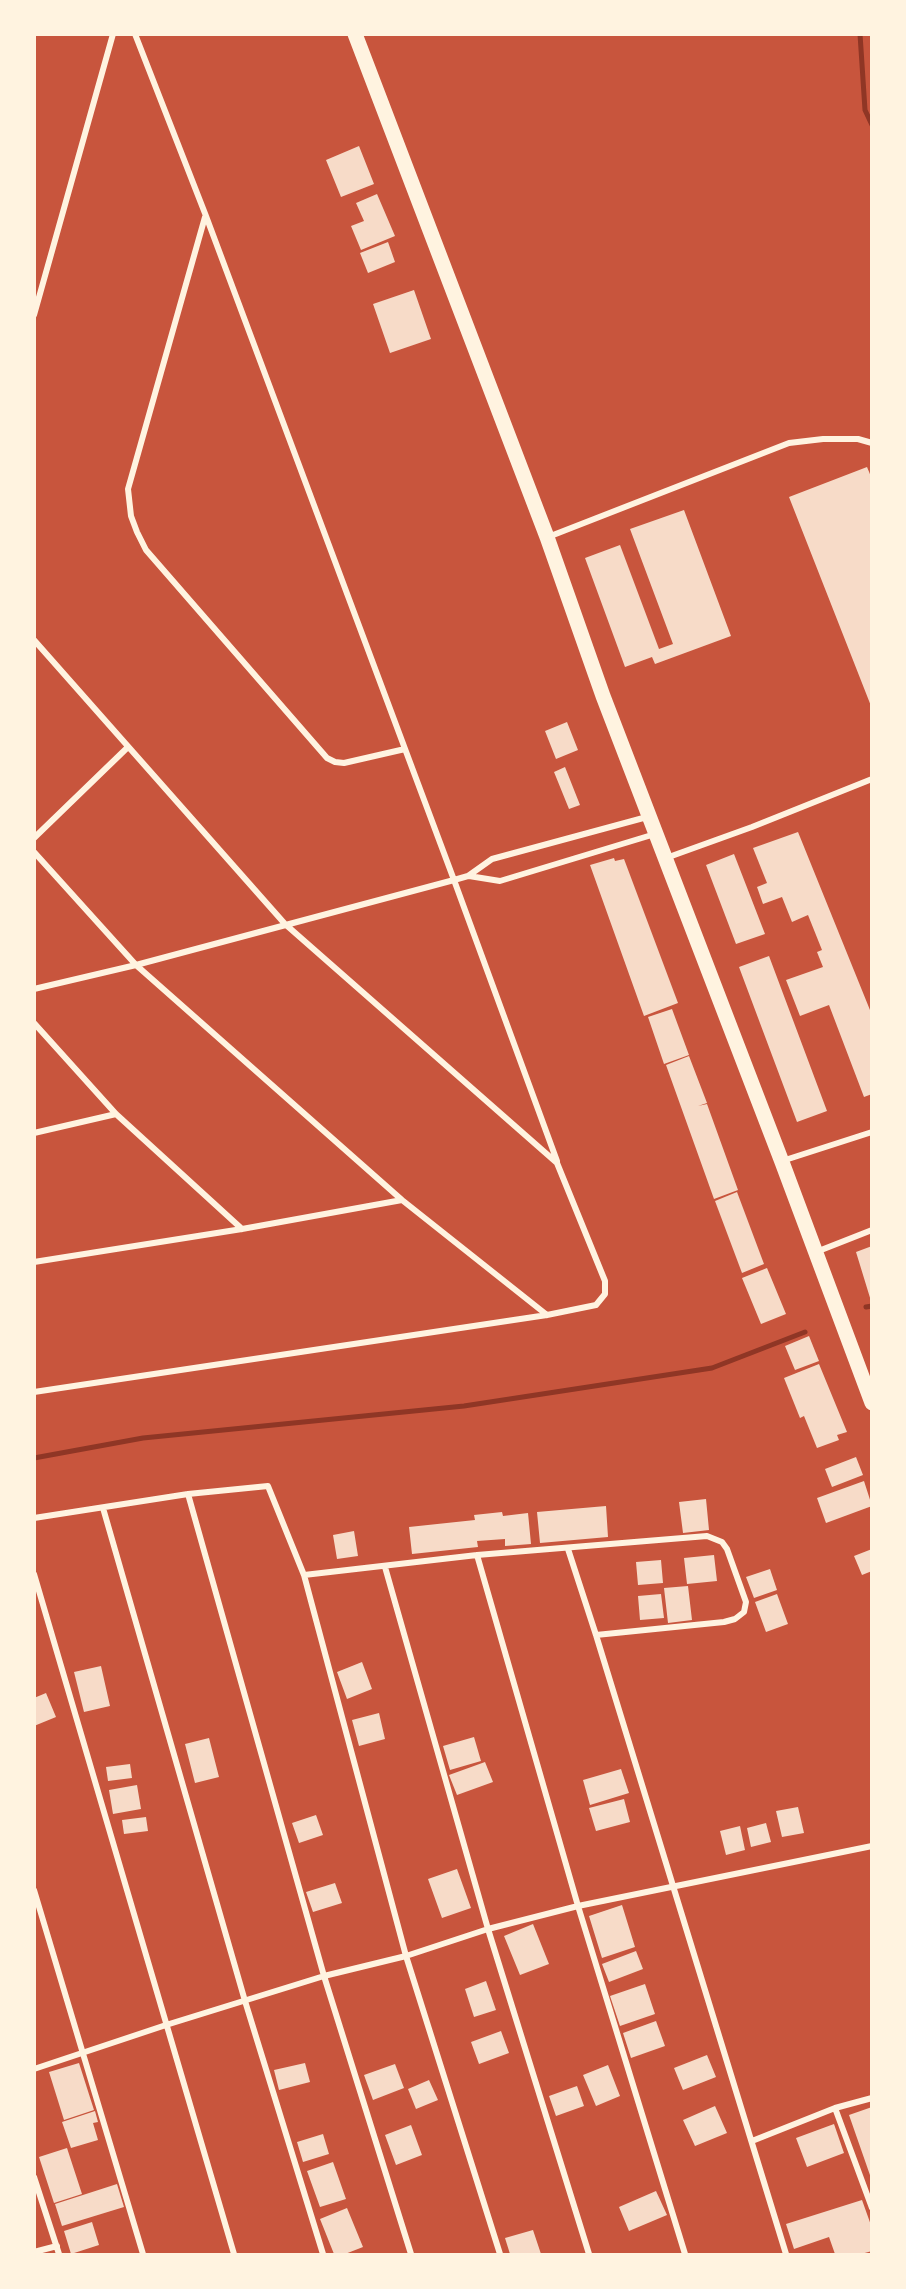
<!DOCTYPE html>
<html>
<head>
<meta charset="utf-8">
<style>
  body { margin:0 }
  #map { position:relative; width:906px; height:2289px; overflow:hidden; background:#c8553d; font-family:"Titillium Web",sans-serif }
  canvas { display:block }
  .frame { position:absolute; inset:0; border:36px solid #fff3e0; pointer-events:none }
</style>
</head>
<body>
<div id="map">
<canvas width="906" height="2289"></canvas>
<div class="frame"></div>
</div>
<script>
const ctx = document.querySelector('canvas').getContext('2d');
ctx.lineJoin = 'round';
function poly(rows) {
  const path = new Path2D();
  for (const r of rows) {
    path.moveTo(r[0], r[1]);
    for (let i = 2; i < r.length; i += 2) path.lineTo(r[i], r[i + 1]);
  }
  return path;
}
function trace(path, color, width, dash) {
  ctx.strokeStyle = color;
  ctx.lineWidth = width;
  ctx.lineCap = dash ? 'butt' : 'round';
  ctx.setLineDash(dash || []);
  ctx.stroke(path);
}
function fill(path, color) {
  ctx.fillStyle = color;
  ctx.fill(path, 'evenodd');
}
trace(poly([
  [860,34,865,110,872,125],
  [866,1307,872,1306],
  [34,1458,143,1438,464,1406,712,1368,805,1332]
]), '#8f3625', 5);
fill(poly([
  [359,146,374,184,341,197,326,160],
  [377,194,395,236,361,250,351,226,364,221,356,203],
  [388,242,395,262,368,273,360,253],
  [414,290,431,339,390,353,373,304],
  [867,467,872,479,871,706,789,497],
  [684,510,731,636,655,664,652,657,625,667,585,558,620,545,659,649,673,644,630,529],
  [567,722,578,750,556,759,545,731],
  [565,767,580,805,569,809,554,772],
  [798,832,872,1015,872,1094,864,1097,829,1005,800,1016,786,980,823,967,817,952,822,950,808,915,792,922,782,897,763,904,757,887,767,883,753,848],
  [734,854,765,934,736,944,706,865],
  [614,858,615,861,624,859,678,1003,644,1016,590,865],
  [769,956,827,1111,797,1122,739,967],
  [672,1009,689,1055,664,1064,648,1017],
  [689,1056,707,1103,698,1106,707,1104,738,1190,714,1199,666,1065],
  [737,1192,764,1264,742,1273,715,1201],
  [872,1246,872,1301,871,1301,856,1252],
  [767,1268,786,1314,761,1324,742,1278],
  [809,1336,819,1361,795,1370,785,1346],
  [819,1364,847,1432,837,1435,839,1440,817,1448,804,1416,800,1418,784,1378],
  [856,1457,863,1475,832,1487,825,1469],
  [864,1481,872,1506,826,1523,817,1498],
  [706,1499,709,1530,683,1533,679,1502],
  [606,1506,608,1537,540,1543,537,1512],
  [502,1512,503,1516,528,1513,531,1544,505,1546,505,1539,477,1541,478,1547,412,1554,409,1527,475,1520,474,1515],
  [354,1531,358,1556,337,1559,333,1535],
  [872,1549,872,1571,862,1575,854,1556],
  [714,1555,717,1581,687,1584,684,1558],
  [661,1560,663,1583,638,1585,636,1562],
  [770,1569,777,1590,754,1598,746,1577],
  [688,1586,692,1620,668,1623,664,1588],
  [661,1594,664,1618,640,1620,638,1596],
  [777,1594,788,1624,766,1632,755,1602],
  [362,1662,372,1689,347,1699,337,1672],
  [101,1666,110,1706,84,1712,74,1672],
  [46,1693,56,1717,34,1726,34,1698],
  [379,1713,385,1739,359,1746,352,1720],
  [474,1737,481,1761,450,1770,443,1746],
  [209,1738,219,1777,195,1783,185,1744],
  [485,1762,493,1782,457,1795,449,1775],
  [130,1764,132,1778,108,1781,106,1767],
  [621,1769,629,1793,590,1805,583,1780],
  [137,1785,141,1809,113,1814,109,1790],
  [624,1799,630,1822,596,1831,589,1808],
  [798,1807,804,1833,782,1837,776,1811],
  [316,1815,323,1835,299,1843,292,1823],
  [146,1817,148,1831,124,1834,122,1820],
  [766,1823,771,1842,751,1847,747,1828],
  [740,1826,745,1850,726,1855,720,1831],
  [457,1869,471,1908,442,1918,428,1879],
  [335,1883,342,1903,313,1912,306,1892],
  [622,1905,635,1947,602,1958,589,1916],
  [533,1924,549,1964,520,1975,504,1936],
  [636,1951,643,1969,609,1982,602,1964],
  [486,1981,496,2010,474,2017,465,1989],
  [645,1984,655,2014,620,2026,610,1996],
  [656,2021,665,2046,631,2058,623,2033],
  [501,2031,509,2053,479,2064,471,2042],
  [707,2055,716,2077,683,2090,674,2068],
  [79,2063,94,2110,64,2120,49,2072],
  [305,2063,310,2082,279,2090,274,2070],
  [395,2064,404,2088,373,2100,364,2075],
  [608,2065,620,2096,596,2106,583,2075],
  [429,2080,438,2100,416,2109,408,2089],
  [577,2086,584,2106,556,2116,549,2096],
  [715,2106,727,2133,695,2146,683,2120],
  [872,2107,872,2178,871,2178,849,2115],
  [95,2111,98,2122,93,2123,98,2140,71,2148,62,2122],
  [834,2124,844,2153,807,2167,796,2138],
  [411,2125,422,2155,396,2165,385,2135],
  [323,2134,329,2154,303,2162,297,2142],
  [67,2148,82,2194,54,2203,39,2157],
  [333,2162,346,2199,320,2207,307,2171],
  [117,2184,124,2207,62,2226,55,2204],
  [656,2191,667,2215,629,2231,619,2207],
  [862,2200,872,2228,872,2251,861,2254,835,2254,829,2237,794,2249,786,2224],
  [347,2208,363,2247,345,2254,334,2254,320,2219],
  [92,2222,99,2245,71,2254,64,2231],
  [533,2230,541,2254,510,2254,505,2238]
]), '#f7dbc8');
trace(poly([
  [135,34,206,216,454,880,557,1161],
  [205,217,128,489,131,516,137,532,146,550,327,758,335,762,344,763,405,749],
  [34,315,113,34],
  [548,537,789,443,823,439,858,439,872,443],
  [34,640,285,924,557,1163,605,1281,605,1294,596,1305,547,1315,34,1392],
  [34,838,128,747],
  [34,852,136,965,402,1200,547,1315],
  [666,858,752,827,872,779],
  [469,876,500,881,655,834],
  [34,989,136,965,454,880,468,876,492,859,647,817],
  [34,1023,116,1114,242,1229],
  [34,1133,116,1114],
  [782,1161,872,1132],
  [816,1252,872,1230],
  [34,1262,242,1229,402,1200],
  [188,1494,324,1976,411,2254],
  [103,1508,245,2001,323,2254],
  [34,1518,188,1494,268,1486,304,1575,406,1956,500,2254],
  [568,1549,596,1635,786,2254],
  [477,1555,578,1906,685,2254],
  [385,1567,488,1929,589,2254],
  [34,1574,234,2254],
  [304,1575,477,1555,707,1536,722,1542,727,1549,746,1602,744,1612,735,1619,724,1622,596,1635],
  [34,1890,143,2254],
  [34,2069,166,2025,324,1976,406,1956,488,1929,578,1906,872,1846],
  [835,2108,872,2208],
  [752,2141,835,2108,872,2098],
  [34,2177,59,2254],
  [34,2252,57,2246]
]), '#fff3e0', 6);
trace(poly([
  [355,34,547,537,603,696,782,1162,872,1403]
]), '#fff3e0', 15);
</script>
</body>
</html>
